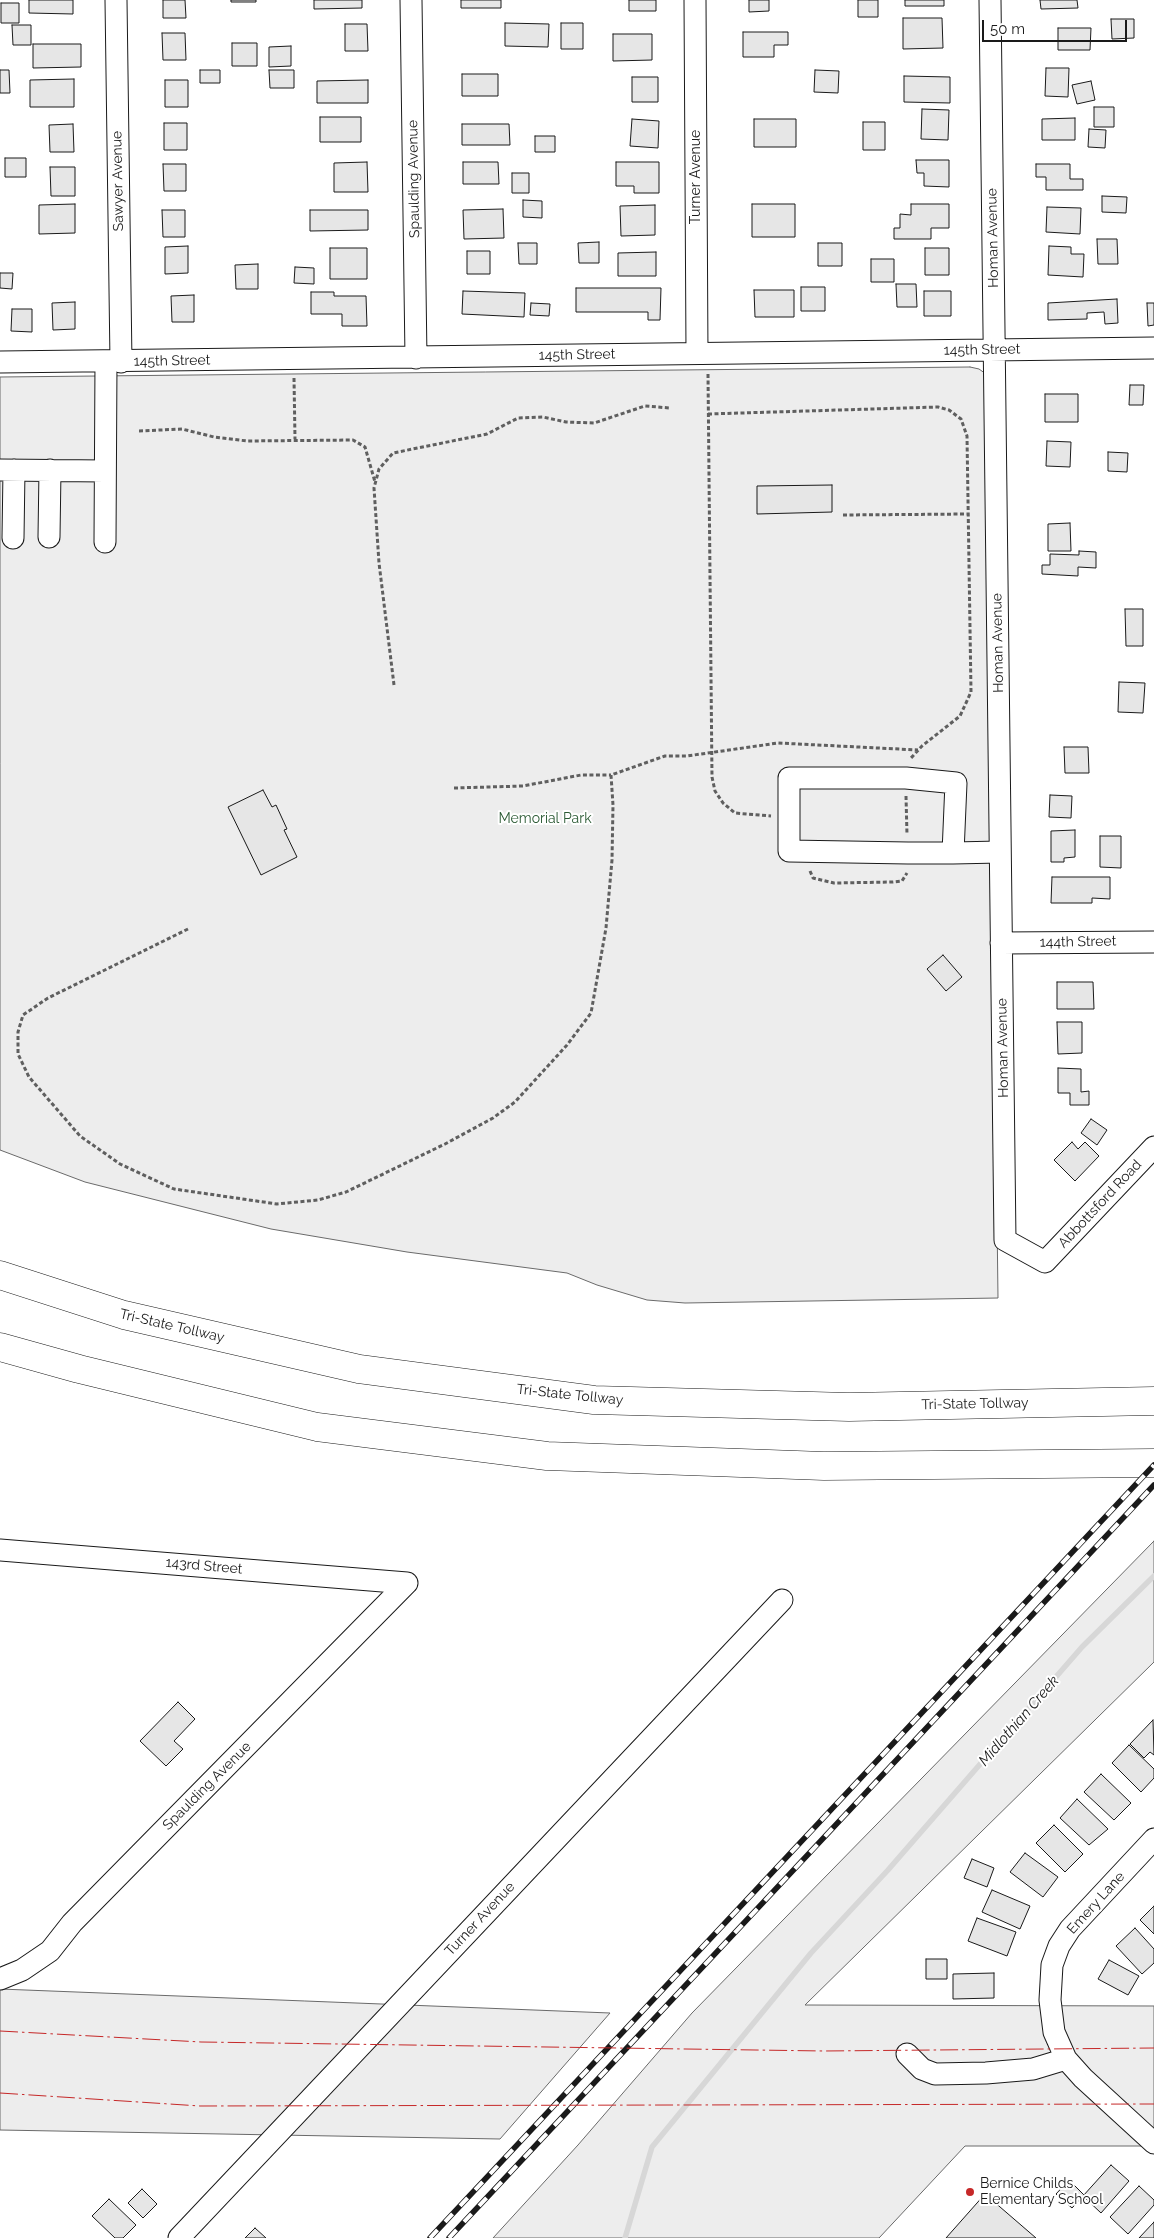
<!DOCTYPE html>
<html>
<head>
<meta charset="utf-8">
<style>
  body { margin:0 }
  #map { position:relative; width:1154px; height:2238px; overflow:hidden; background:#fff; font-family:Raleway,sans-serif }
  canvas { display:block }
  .scale { position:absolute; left:982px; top:20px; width:145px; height:22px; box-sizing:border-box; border:2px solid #1a1a1a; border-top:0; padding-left:6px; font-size:15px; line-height:18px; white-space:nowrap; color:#1a1a1a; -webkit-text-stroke:4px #fff; paint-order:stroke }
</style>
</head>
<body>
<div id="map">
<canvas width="1154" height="2238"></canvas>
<div class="scale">50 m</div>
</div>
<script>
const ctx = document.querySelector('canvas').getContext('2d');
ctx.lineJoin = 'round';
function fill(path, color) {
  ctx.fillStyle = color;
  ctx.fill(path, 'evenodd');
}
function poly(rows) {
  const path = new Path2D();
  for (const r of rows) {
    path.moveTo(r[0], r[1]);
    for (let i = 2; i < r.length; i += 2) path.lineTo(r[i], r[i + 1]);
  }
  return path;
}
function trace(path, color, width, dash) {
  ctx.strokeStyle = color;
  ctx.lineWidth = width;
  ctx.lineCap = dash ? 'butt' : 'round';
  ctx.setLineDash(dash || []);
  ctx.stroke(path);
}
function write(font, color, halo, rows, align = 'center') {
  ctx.font = font + ' Raleway,sans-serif';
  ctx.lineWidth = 4;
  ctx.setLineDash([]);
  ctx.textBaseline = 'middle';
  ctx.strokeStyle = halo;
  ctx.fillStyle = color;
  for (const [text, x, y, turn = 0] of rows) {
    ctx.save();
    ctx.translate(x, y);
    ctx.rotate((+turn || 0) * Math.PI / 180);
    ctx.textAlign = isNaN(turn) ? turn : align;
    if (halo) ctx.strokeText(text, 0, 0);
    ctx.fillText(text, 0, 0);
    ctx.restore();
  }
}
const green = poly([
  [970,367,979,369,986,374,987,391,998,1298,685,1303,647,1300,597,1285,567,1273,407,1252,271,1229,85,1182,0,1150,0,377,970,367],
  [1154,1541,1154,1662,805,2005,1154,2006,1154,2146,965,2146,879,2238,493,2238,578,2145,692,2013,1154,1541],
  [0,1989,610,2013,500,2139,0,2130,0,1989]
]);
fill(green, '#ededed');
trace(green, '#6a6a6a', 1);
trace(poly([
  [625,2238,652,2147,811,1953,888,1870,1082,1647,1154,1576]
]), '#d7d7d7', 5.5);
const building = poly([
  [29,0,73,0,73,14,29,13,29,0],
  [163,0,185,0,186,18,163,18,163,0],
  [231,0,256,0,256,2,231,2,231,0],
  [314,0,362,0,362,8,314,9,314,0],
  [461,0,501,0,501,8,461,8,461,0],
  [629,0,656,0,656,11,629,11,629,0],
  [749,0,769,0,769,11,749,12,749,0],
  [858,0,878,0,878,17,858,17,858,0],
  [905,0,944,0,944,6,905,6,905,0],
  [1040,0,1077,0,1078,8,1041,9,1040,0],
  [1,3,19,3,19,23,1,23,1,3],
  [903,18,942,18,943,48,903,49,903,18],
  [1111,19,1134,19,1134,38,1112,39,1111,19],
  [505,23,549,24,548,47,505,46,505,23],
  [561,23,583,23,583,49,561,49,561,23],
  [345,24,367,24,368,51,345,51,345,24],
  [12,25,31,25,31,45,13,45,12,25],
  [1058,28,1091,28,1090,50,1058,50,1058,28],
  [743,32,788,32,788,45,774,45,774,57,743,57,743,32],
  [162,33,185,33,186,60,163,60,162,33],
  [613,34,652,34,652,60,613,61,613,34],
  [232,43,257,43,257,66,232,66,232,43],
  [33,44,81,44,81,67,33,68,33,44],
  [291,46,291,66,269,67,269,47,291,46],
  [1046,68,1069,68,1068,97,1045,96,1046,68],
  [0,70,9,70,10,93,0,93,0,70],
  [200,70,220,70,220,83,200,83,200,70],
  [269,70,294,70,294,88,270,88,269,70],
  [815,70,839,71,838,93,814,92,815,70],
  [462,74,498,74,498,96,462,96,462,74],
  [904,76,950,77,950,103,904,102,904,76],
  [632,77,658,77,658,102,632,102,632,77],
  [74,79,74,107,30,107,30,80,74,79],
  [165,80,188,80,188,107,165,107,165,80],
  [368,80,368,103,317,103,317,81,368,80],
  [1091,81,1095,100,1077,104,1072,85,1091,81],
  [1094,107,1114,107,1114,127,1094,127,1094,107],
  [922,109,949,110,948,140,921,139,922,109],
  [320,117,361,117,361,142,320,142,320,117],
  [1075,118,1075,140,1042,140,1042,119,1075,118],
  [632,119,659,121,658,148,630,146,632,119],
  [754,119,796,119,796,147,754,147,754,119],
  [863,122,885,122,885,150,863,150,863,122],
  [164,123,187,123,187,150,164,150,164,123],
  [73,124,74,152,50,152,49,125,73,124],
  [462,124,509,124,510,145,462,145,462,124],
  [1089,129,1106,130,1105,148,1088,147,1089,129],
  [535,136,555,136,555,152,535,152,535,136],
  [5,158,26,158,26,177,5,177,5,158],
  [916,160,949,160,949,187,924,186,924,173,917,173,916,160],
  [367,162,368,192,334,192,334,163,367,162],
  [463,162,498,162,499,184,463,184,463,162],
  [616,162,659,162,659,193,634,193,634,186,616,186,616,162],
  [163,164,186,164,186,191,164,191,163,164],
  [1036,164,1070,164,1070,179,1083,179,1083,190,1046,190,1046,177,1036,177,1036,164],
  [50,167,75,167,75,196,51,196,50,167],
  [512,173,529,173,529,193,512,193,512,173],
  [1102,196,1127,197,1126,213,1102,212,1102,196],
  [523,200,542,201,542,218,523,217,523,200],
  [75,204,75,233,39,234,39,205,75,204],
  [752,204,795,204,795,237,752,237,752,204],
  [911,204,949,204,949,228,931,228,931,239,894,239,894,228,900,228,900,214,911,215,911,204],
  [655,205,655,235,621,236,620,206,655,205],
  [1047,207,1081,208,1080,234,1046,232,1047,207],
  [503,209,504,238,464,239,463,210,503,209],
  [162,210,185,210,185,237,163,237,162,210],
  [310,210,368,210,368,230,310,231,310,210],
  [1097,239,1117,239,1118,264,1098,264,1097,239],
  [599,242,599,263,579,263,578,243,599,242],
  [518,243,537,243,537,264,519,264,518,243],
  [818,243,842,243,842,266,818,266,818,243],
  [188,246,188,273,165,274,165,247,188,246],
  [1049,246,1071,247,1071,254,1084,254,1083,277,1048,275,1049,246],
  [330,248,367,248,367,279,330,279,330,248],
  [925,248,949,248,949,275,925,275,925,248],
  [467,251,490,251,490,274,467,274,467,251],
  [656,252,656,276,618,276,618,253,656,252],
  [871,259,894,259,894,282,871,282,871,259],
  [258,264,258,289,236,289,235,265,258,264],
  [295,267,314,268,314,284,294,283,295,267],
  [0,273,13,273,12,289,0,288,0,273],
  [896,284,916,284,917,307,897,307,896,284],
  [801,287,825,287,825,311,801,311,801,287],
  [576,288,661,288,660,320,648,320,648,312,576,312,576,288],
  [754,290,794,290,794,317,755,317,754,290],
  [463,291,525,293,524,317,462,314,463,291],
  [924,291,951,291,951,316,924,316,924,291],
  [311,292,334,292,334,296,366,296,367,326,342,326,342,314,311,314,311,292],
  [194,295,194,322,172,322,171,296,194,295],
  [1117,299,1118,323,1105,324,1104,312,1087,313,1087,319,1048,320,1048,303,1117,299],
  [75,302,75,329,53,330,52,303,75,302],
  [531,303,550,304,549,316,530,315,531,303],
  [1147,303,1154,303,1154,325,1148,326,1147,303],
  [12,309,32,309,32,332,11,331,12,309],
  [1130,385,1144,385,1143,405,1129,405,1130,385],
  [1045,394,1078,394,1078,422,1045,422,1045,394],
  [1047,441,1071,442,1070,467,1046,466,1047,441],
  [1108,452,1128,453,1127,472,1108,471,1108,452],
  [832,485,832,512,757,514,757,486,832,485],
  [1070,523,1071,551,1048,551,1048,524,1070,523],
  [1079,551,1096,552,1096,568,1078,567,1078,576,1042,574,1042,565,1050,565,1050,554,1079,555,1079,551],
  [1125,609,1143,609,1143,646,1126,646,1125,609],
  [1119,682,1145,683,1143,713,1118,712,1119,682],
  [1064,747,1088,747,1089,773,1065,773,1064,747],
  [263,790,272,807,276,805,287,829,284,830,297,857,261,875,228,807,263,790],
  [1050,795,1072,796,1071,818,1049,817,1050,795],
  [1075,830,1075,857,1064,858,1064,862,1051,862,1051,831,1075,830],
  [1100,836,1121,836,1121,868,1100,867,1100,836],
  [1052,877,1110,877,1110,899,1092,898,1092,903,1051,903,1052,877],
  [943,955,962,977,946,991,927,969,943,955],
  [1057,982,1093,982,1094,1009,1057,1009,1057,982],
  [1057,1022,1082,1022,1082,1053,1058,1054,1057,1022],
  [1058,1068,1081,1069,1081,1092,1089,1091,1089,1105,1070,1105,1070,1093,1058,1093,1058,1068],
  [1091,1119,1107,1130,1097,1145,1081,1133,1091,1119],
  [1072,1142,1078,1149,1085,1142,1099,1156,1075,1181,1054,1160,1072,1142],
  [178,1702,195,1719,174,1741,183,1749,166,1766,140,1741,178,1702],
  [1153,1720,1154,1755,1150,1752,1144,1758,1130,1744,1153,1720],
  [1129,1745,1154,1769,1154,1778,1141,1792,1112,1763,1129,1745],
  [1101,1774,1131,1803,1114,1820,1084,1792,1101,1774],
  [1077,1799,1108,1829,1089,1845,1060,1818,1077,1799],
  [1054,1825,1083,1854,1065,1872,1036,1843,1054,1825],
  [1025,1853,1058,1877,1043,1897,1010,1872,1025,1853],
  [972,1859,994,1868,987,1887,964,1878,972,1859],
  [992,1890,1030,1906,1020,1929,982,1912,992,1890],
  [1154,1906,1154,1934,1140,1920,1154,1906],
  [977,1918,1016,1932,1007,1956,968,1941,977,1918],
  [1135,1928,1154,1949,1154,1963,1142,1974,1116,1946,1135,1928],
  [926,1959,947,1959,947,1979,926,1979,926,1959],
  [1109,1960,1139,1976,1128,1995,1098,1979,1109,1960],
  [994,1973,994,1998,953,1999,953,1974,994,1973],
  [1111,2165,1129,2181,1101,2213,1083,2196,1111,2165],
  [1069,2180,1084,2195,1072,2208,1056,2194,1069,2180],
  [1139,2186,1154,2200,1154,2205,1128,2234,1110,2217,1139,2186],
  [142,2189,157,2204,143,2218,128,2203,142,2189],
  [985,2194,1036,2238,946,2238,985,2194],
  [109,2199,136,2225,123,2238,115,2238,92,2216,109,2199],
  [1154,2222,1154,2238,1139,2238,1154,2222],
  [255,2228,266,2238,245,2238,255,2228]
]);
fill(building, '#e6e6e6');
trace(building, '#1a1a1a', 1);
const minor = poly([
  [116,0,121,362],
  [411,0,416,358],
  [695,0,697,353],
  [990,0,1005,1240,1045,1262,1154,1147],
  [0,362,1154,348],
  [0,470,105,471],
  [49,537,50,470],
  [13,538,14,470],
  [105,542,106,362],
  [953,853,956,783,906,778,789,778,789,851,908,853,953,853,1000,852],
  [1001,943,1154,942],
  [0,1550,407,1583],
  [1154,1839,1070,1929,1059,1946,1052,1965,1050,2000,1054,2032,1066,2059,1083,2078,1154,2143],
  [0,1979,22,1970,50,1951,72,1923,407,1583],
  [907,2054,922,2069,935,2074,986,2073,1033,2069,1066,2059],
  [179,2238,782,1600]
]);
const highway = poly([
  [0,1275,124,1315,359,1369,594,1400,849,1407,1154,1401],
  [0,1347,79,1369,317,1427,547,1456,824,1466,1154,1463]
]);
trace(minor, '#1a1a1a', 23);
trace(highway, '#1a1a1a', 29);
trace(poly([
  [708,374,712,777,715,791,723,803,735,813,771,816],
  [294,378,295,439],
  [708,414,938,407,949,410,961,419,967,436,971,692,960,716,922,746,911,758],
  [139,431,182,429,214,437,247,441,353,440,365,447,375,482],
  [843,515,968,514],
  [394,685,379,563,374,488,379,469,393,453,487,434,518,418,543,417,566,422,594,423,645,406,670,408],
  [454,788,523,786,581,775,611,775],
  [906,796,907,835],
  [810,871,813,878,834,883,893,882,902,881,907,873],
  [188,929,48,998,23,1015,18,1032,18,1054,29,1077,80,1136,120,1164,174,1189,277,1204,318,1200,346,1192,445,1144,493,1118,515,1102,567,1045,591,1013,606,928,612,860,613,805,611,775,665,756,687,756,778,743,918,750]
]), '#5f5f5f', 3, [4, 2.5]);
trace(minor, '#fff', 21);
trace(highway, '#fff', 28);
const rail = poly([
  [430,2238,1154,1465],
  [449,2238,1154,1485]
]);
trace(rail, '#1a1a1a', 5.5);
trace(rail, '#fff', 4, [11]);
trace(poly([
  [0,2031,201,2042,824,2051,1154,2048],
  [0,2093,200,2106,1154,2104]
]), '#c62828', 1, [18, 4, 2.5, 4]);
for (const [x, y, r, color] of [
  [970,2192,5,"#c62828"]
]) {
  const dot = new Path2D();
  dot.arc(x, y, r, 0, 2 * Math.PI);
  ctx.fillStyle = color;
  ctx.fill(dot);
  trace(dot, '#fff', 2);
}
write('14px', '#1a1a1a', '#fff', [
  ["Turner Avenue",696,177,-90],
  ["Spaulding Avenue",414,179,-91],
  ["Sawyer Avenue",118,181,-91],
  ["Homan Avenue",993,238,-91],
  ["145th Street",982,350,-1],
  ["145th Street",577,355,-1],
  ["145th Street",172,361,-1],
  ["Homan Avenue",998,643,-91],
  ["144th Street",1078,942,-1],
  ["Homan Avenue",1003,1048,-91],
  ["Abbottsford Road",1100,1204,-47],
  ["Tri-State Tollway",172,1326,13],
  ["Tri-State Tollway",570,1395,6],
  ["Tri-State Tollway",975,1404,-1],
  ["143rd Street",204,1566,5],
  ["Spaulding Avenue",207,1786,-45],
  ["Emery Lane",1096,1903,-48],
  ["Turner Avenue",480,1919,-47]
]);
write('14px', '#2b5a34', '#fff', [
  ["Memorial Park",545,819]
]);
write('14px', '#1a1a1a', '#fff', [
  ["Bernice Childs",980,2184],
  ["Elementary School",980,2200]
], 'left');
write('italic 15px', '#1a1a1a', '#fff', [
  ["Midlothian Creek",1019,1721,-49]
]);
</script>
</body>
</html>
